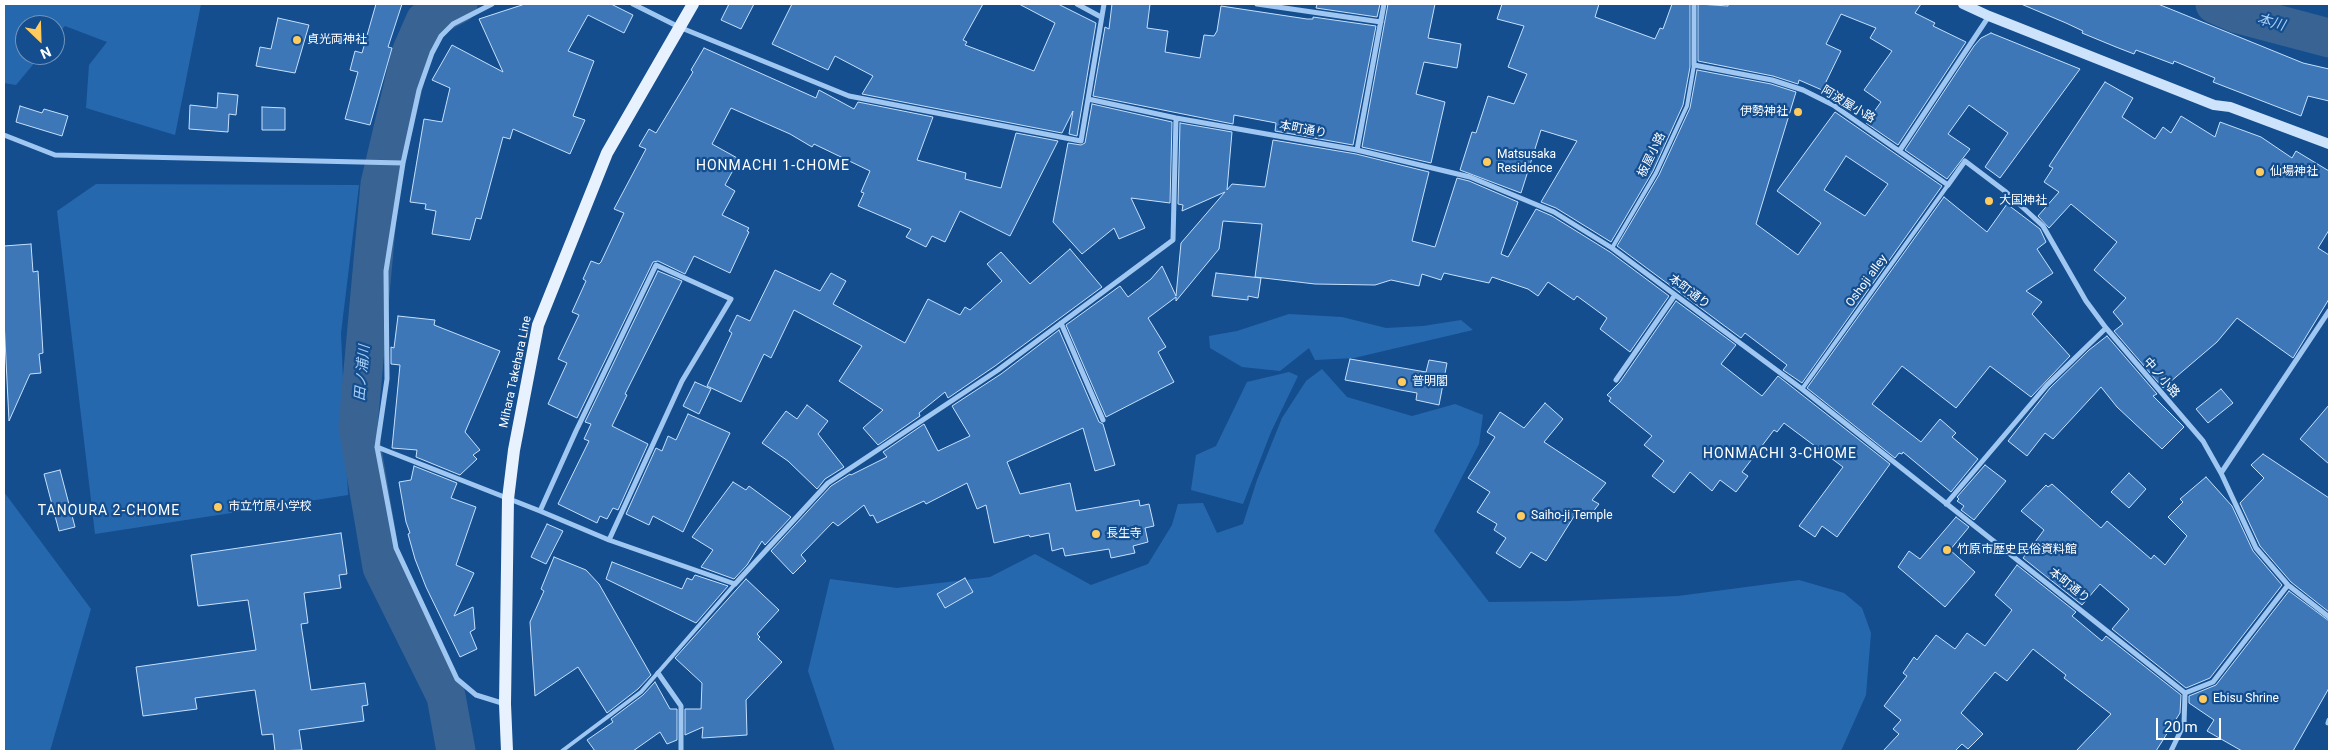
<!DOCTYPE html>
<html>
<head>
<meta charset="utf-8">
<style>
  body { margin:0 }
  #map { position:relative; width:2333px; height:755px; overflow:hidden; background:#144e8f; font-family:Roboto,sans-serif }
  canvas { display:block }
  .frame { position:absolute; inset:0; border:5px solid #fff; pointer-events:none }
  .north { position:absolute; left:15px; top:15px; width:50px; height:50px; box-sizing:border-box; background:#144e8f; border:1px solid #7295bc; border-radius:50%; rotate:156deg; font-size:14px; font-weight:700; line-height:20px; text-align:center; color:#fff }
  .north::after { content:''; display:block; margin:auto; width:18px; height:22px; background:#ffcb5e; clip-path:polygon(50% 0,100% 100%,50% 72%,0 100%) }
  .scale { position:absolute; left:2156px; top:718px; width:65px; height:22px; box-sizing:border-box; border:2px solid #fff; border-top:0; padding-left:6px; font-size:15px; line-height:18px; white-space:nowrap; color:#fff; -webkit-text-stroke:4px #144e8f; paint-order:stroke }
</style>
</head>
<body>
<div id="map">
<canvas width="2333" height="755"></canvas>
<div class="frame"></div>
<div class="north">N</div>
<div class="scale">20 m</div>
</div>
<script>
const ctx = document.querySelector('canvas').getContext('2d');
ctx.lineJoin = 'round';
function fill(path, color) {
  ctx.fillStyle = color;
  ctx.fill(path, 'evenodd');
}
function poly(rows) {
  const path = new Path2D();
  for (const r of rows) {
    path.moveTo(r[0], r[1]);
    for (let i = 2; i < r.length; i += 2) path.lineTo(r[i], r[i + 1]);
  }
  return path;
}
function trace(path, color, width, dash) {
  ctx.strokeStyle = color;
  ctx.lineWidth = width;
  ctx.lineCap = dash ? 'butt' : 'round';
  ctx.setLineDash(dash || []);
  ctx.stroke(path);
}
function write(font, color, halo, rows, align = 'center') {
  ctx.font = font + ' Roboto,"Noto Sans JP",sans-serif';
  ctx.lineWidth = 4.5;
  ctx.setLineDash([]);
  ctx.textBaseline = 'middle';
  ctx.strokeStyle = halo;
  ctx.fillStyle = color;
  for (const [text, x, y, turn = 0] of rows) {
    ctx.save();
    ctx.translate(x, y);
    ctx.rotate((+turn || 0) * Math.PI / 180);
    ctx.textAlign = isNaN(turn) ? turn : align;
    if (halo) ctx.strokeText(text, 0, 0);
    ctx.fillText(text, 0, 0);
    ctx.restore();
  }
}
fill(poly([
  [4,4,201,4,175,135,86,108,89,65,107,42,65,26,55,37,55,25,25,25,25,55,41,55,16,85,4,83],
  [96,184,359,185,341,333,348,495,95,534,57,211],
  [1289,314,1342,317,1386,328,1423,326,1461,320,1473,330,1354,358,1315,360,1309,348,1280,371,1242,367,1210,348,1209,336,1237,331],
  [1322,369,1347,397,1412,416,1455,404,1483,415,1479,444,1434,531,1489,602,1569,601,1678,596,1799,580,1844,593,1862,608,1871,633,1866,695,1841,751,835,751,808,671,830,579,897,588,990,577,1035,554,1091,585,1148,564,1172,525,1178,504,1203,503,1217,533,1243,524,1257,480,1282,418,1306,381],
  [1289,372,1298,376,1271,432,1243,504,1191,490,1196,455,1216,446,1247,382],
  [4,492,91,609,50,751,4,751]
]), '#2668ae');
trace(poly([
  [2215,4,2238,14,2329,38],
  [456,751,446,696,382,567,358,426,380,184,411,53,425,21,458,4]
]), '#386392', 39);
const building = poly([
  [376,4,402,4,388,47,392,48,370,125,345,119,358,72,350,70,355,51,362,53,376,4],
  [525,4,611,4,633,15,624,33,588,15,568,51,594,61,573,116,585,120,570,154,513,129,510,139,503,137,481,219,476,218,470,240,432,234,436,211,425,209,426,204,410,202,424,119,442,122,450,88,432,80,452,45,503,72,479,19,525,4],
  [729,4,754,4,741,29,721,20,729,4],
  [792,4,983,4,963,40,967,42,965,45,1034,71,1055,23,1019,4,1058,4,1096,23,1077,136,1069,134,1073,111,1062,133,862,94,873,76,835,56,828,70,772,44,792,4],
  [1112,4,1150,4,1147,28,1168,31,1165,52,1200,58,1204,35,1214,36,1217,31,1221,6,1307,19,1313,19,1313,17,1376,26,1353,145,1275,131,1276,123,1234,115,1233,124,1093,96,1105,27,1109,29,1112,4],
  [1317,4,1380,4,1377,17,1316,8,1317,4],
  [1388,4,1435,4,1428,38,1461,44,1457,68,1424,62,1416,94,1445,102,1431,163,1362,147,1388,4],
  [1502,4,1599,4,1595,17,1655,39,1660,28,1663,29,1672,4,1690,4,1690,67,1683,105,1653,171,1611,242,1556,208,1541,202,1577,141,1541,130,1521,193,1460,170,1472,132,1476,133,1488,96,1514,104,1527,74,1508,67,1524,26,1497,19,1502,4],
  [1698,4,1728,6,1728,4,1921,4,1915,13,1935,23,1933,26,1966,42,1898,145,1866,123,1881,102,1864,90,1892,51,1870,38,1876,28,1841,14,1826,44,1841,51,1822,90,1799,80,1798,84,1773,76,1698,61,1698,4],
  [2021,4,2158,4,2303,63,2329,69,2329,101,2308,96,2301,116,2213,82,2215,78,2174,61,2173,64,2136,50,2134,54,2116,47,2082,33,2083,31,2066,23,2021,4],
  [278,18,309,25,295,73,256,66,260,47,271,49,278,18],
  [1991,33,2080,69,2000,178,1985,167,2008,133,1969,105,1948,134,1970,149,1947,179,1905,150,1974,46,1981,38,1991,33],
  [704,48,816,98,819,90,854,109,858,102,933,117,917,160,966,173,965,179,1001,188,1016,133,1058,141,1010,236,960,211,945,242,932,236,926,247,906,237,911,229,858,206,864,193,861,192,870,171,814,144,812,147,790,134,731,108,712,144,739,159,725,185,735,191,722,215,749,228,747,231,749,232,730,273,694,256,685,274,658,261,653,262,577,418,548,404,567,363,558,359,579,315,572,312,586,281,583,279,591,261,599,264,601,262,624,213,614,209,646,149,639,146,649,129,656,133,693,72,691,70,704,48],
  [1697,70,1771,84,1796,92,1756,224,1798,255,1821,223,1777,191,1835,112,1942,186,1802,383,1783,370,1787,365,1745,333,1741,338,1617,246,1659,175,1690,108,1697,70],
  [1846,156,1888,184,1865,216,1824,190,1846,156],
  [2105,82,2133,98,2122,117,2155,139,2163,127,2171,133,2181,116,2215,137,2220,122,2261,137,2292,158,2296,151,2329,171,2329,230,2318,248,2329,255,2329,299,2293,358,2237,318,2217,342,2163,388,2114,331,2123,324,2113,312,2126,298,2094,270,2117,242,2071,204,2049,228,2038,216,2059,192,2044,182,2053,168,2049,166,2105,82],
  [218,93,238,95,236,115,229,114,228,132,189,129,190,105,217,108,218,93],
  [1092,104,1172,122,1170,203,1131,198,1145,228,1119,239,1114,228,1082,254,1053,222,1068,143,1081,145,1085,143,1092,104],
  [20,106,42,113,44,109,68,116,62,136,16,122,20,106],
  [262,107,285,108,285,130,262,130,262,107],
  [1180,123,1232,132,1227,190,1232,184,1265,187,1273,140,1356,154,1429,172,1412,241,1435,247,1457,178,1469,181,1518,202,1501,254,1508,257,1536,209,1552,216,1610,252,1669,296,1630,352,1600,329,1607,318,1577,296,1574,300,1548,282,1538,296,1528,289,1492,277,1489,283,1444,273,1441,280,1422,274,1419,286,1391,280,1375,285,1315,284,1255,277,1262,224,1223,221,1219,249,1176,301,1176,297,1148,318,1166,347,1158,352,1174,382,1106,417,1066,325,1120,286,1128,297,1151,279,1162,266,1176,296,1181,243,1225,192,1182,211,1183,205,1178,204,1180,123],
  [1944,197,1987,232,2007,204,2040,229,2046,242,2037,249,2053,273,2026,291,2042,302,2032,314,2070,356,2031,397,1990,366,1956,408,1902,366,1872,404,1921,442,1940,419,1956,433,1952,437,1978,459,1951,492,1903,452,1902,454,1899,453,1895,458,1807,388,1944,197],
  [31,244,33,272,38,271,43,353,39,354,41,373,30,374,9,421,4,320,4,246,31,244],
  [1070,249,1102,287,995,366,948,398,945,392,919,413,920,416,878,445,863,428,883,410,839,381,862,346,794,310,771,358,764,354,741,402,707,386,732,333,729,331,737,315,750,321,775,270,820,291,831,273,846,281,833,304,905,343,928,299,960,315,965,307,970,310,1002,281,987,264,1001,252,1030,284,1070,249],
  [658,271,682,281,625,394,627,395,612,426,648,444,618,510,613,508,607,519,600,516,597,523,558,504,589,441,584,439,591,424,585,422,658,271],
  [1216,273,1261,278,1258,298,1248,296,1248,300,1212,296,1216,273],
  [1676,301,1736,345,1721,364,1762,396,1778,376,1890,464,1837,537,1822,526,1815,537,1799,526,1843,467,1784,423,1777,432,1774,430,1742,472,1748,476,1736,492,1720,480,1712,491,1690,472,1674,493,1652,476,1664,461,1644,445,1652,436,1609,401,1611,398,1607,395,1620,382,1676,301],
  [398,316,435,320,434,325,500,351,465,432,480,450,473,455,477,459,460,475,416,457,417,450,392,448,400,365,391,364,391,347,394,348,398,316],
  [1059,330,1099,422,1103,424,1115,465,1095,471,1083,428,1007,462,1020,494,1070,483,1076,511,1139,500,1140,506,1149,504,1154,526,1145,528,1148,542,1133,546,1135,553,1111,558,1109,549,1065,556,1063,548,1052,551,1049,533,1030,537,1029,535,994,543,986,505,977,509,967,483,926,504,924,501,877,523,873,515,870,516,864,505,838,526,833,522,801,555,806,561,793,574,771,551,831,486,850,474,851,475,887,457,883,452,924,424,938,451,970,436,952,406,1001,374,1059,330],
  [2107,336,2157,394,2153,396,2184,427,2162,449,2117,407,2101,387,2053,439,2045,433,2027,456,2008,441,2050,388,2089,350,2107,336],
  [1350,359,1426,372,1429,360,1447,363,1439,405,1416,400,1417,393,1345,380,1350,359],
  [695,382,711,389,699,414,683,406,695,382],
  [2221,389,2233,403,2208,423,2196,409,2221,389],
  [1545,403,1563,419,1544,442,1606,483,1592,500,1599,504,1589,517,1578,510,1546,561,1531,552,1520,568,1496,553,1506,538,1494,530,1497,524,1477,512,1490,492,1468,478,1495,437,1487,432,1500,412,1524,428,1545,403],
  [807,405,828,421,818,434,844,467,825,479,817,489,788,461,762,443,786,411,797,419,807,405],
  [2329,405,2329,464,2300,439,2329,405],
  [688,414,730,433,683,532,653,516,649,525,626,514,656,448,662,451,668,436,676,440,688,414],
  [2263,454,2329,498,2329,612,2291,582,2260,546,2240,503,2264,478,2251,465,2263,454],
  [1985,465,2006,481,1974,520,1961,510,1964,506,1957,501,1959,499,1957,497,1985,465],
  [414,466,457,483,451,498,476,507,456,565,474,573,454,616,473,607,475,629,470,632,477,649,460,657,426,587,415,559,408,534,410,533,406,522,399,482,411,480,414,466],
  [60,470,75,527,59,531,44,474,60,470],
  [2129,473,2146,489,2129,508,2111,492,2129,473],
  [2206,477,2232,506,2253,551,2282,585,2210,678,2186,688,2112,629,2129,609,2100,584,2082,605,2023,558,2044,530,2021,511,2046,485,2048,487,2052,484,2101,528,2107,521,2151,559,2154,555,2165,565,2187,536,2168,517,2183,502,2180,499,2206,477],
  [733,482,746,490,749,486,791,517,765,545,762,541,747,565,734,579,701,567,713,550,692,537,733,482],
  [1956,517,1969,527,1950,550,1975,572,1945,607,1898,567,1909,551,1920,559,1956,517],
  [547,524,563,531,546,564,531,557,547,524],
  [341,533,347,574,339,575,341,588,304,593,308,623,301,624,311,690,365,683,368,705,362,706,364,721,299,730,302,750,275,751,273,734,262,735,255,690,195,698,197,709,143,716,136,667,256,650,248,600,198,606,191,555,341,533],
  [554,557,586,570,599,584,651,675,638,689,607,713,578,667,535,696,530,622,544,591,541,589,554,557],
  [612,562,682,589,687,578,692,580,695,575,728,586,696,623,606,579,612,562],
  [2017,565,2076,612,2072,616,2102,641,2106,636,2181,695,2180,713,2156,751,2076,751,2111,714,2064,678,2066,675,2033,649,2007,681,1995,672,1961,713,1983,734,1968,749,1962,744,1955,751,1883,751,1899,734,1893,729,1901,720,1884,706,1907,676,1903,673,1914,657,1917,660,1936,635,1955,649,1967,633,1985,646,2012,610,1995,595,2017,565],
  [965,578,973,592,945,608,937,594,965,578],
  [746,579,779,610,757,634,760,637,758,639,782,662,746,700,747,735,702,738,703,727,685,735,685,709,701,709,702,683,675,658,746,579],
  [2289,591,2329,621,2329,688,2293,751,2242,751,2207,731,2214,720,2189,703,2189,696,2216,685,2289,591],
  [655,682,670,709,677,709,677,740,667,744,660,732,633,751,595,751,587,740,613,722,611,719,643,695,655,682]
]);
fill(building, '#3d77b8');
trace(building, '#c5e0fc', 1);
trace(poly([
  [1612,248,1656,173,1687,106,1694,65],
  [1802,389,1948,185],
  [562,751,641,692,735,584]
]), '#9fc7f1', 4);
trace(poly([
  [492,4,453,24,441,36,432,53,419,90,403,163,386,271,387,379,377,447,396,548,457,679,476,695,505,704],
  [633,4,679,27,849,96,1081,141,1104,4],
  [1077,4,1101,17],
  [1257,4,1381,22],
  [1694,4,1694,65,1772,80,1803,90,1833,105,1948,185,1965,161,2006,192,2043,226,2086,301,2106,328,2203,441,2221,473,2256,548,2288,585,2329,617],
  [1088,99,1176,118,1357,150,1470,177,1554,212,1612,248,1802,389,2185,693],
  [4,135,55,155,403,163],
  [1357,150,1384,4],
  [1900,150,1989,16],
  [1061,323,1103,420],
  [1616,380,1675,295],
  [377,447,540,511,576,431,656,265,731,299,682,381,609,540,735,584,828,483,998,370,1173,240,1176,118],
  [2221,473,2329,311],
  [1946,504,2047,385,2106,328],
  [540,511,609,540],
  [658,673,681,706,681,751],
  [2185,693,2213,682,2288,585],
  [2328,723,2329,720],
  [2171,751,2184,724,2185,693]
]), '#9fc7f1', 5);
trace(poly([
  [1963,4,1989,16,2214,105,2230,107,2329,144]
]), '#cde3fb', 10);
trace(poly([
  [507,751,505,704,508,499,514,450,538,325,607,153,693,4]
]), '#e8f2ff', 12);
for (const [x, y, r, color] of [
  [297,40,5,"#ffcb5e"],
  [1798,112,5,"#ffcb5e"],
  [1487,162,5,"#ffcb5e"],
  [2260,172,5,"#ffcb5e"],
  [1989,201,5,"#ffcb5e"],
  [1402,382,5,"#ffcb5e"],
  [218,507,5,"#ffcb5e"],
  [1521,516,5,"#ffcb5e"],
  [1096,534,5,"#ffcb5e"],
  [1947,550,5,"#ffcb5e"],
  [2203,699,5,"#ffcb5e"]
]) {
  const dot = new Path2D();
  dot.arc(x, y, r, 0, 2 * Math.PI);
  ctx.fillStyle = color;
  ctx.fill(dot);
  trace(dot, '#144e8f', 2);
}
write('12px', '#fff', '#144e8f', [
  ["貞光両神社",307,40],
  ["伊勢神社",1788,112,"right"],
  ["Matsusaka",1497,155],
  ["Residence",1497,169],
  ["仙場神社",2270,172],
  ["大国神社",1999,201],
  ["普明閣",1412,382],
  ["市立竹原小学校",228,507],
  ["Saiho-ji Temple",1531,516],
  ["長生寺",1106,534],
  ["竹原市歴史民俗資料館",1957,550],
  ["Ebisu Shrine",2213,699]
], 'left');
write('12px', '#fff', '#144e8f', [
  ["阿波屋小路",1848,105,31],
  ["本町通り",1303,130,10],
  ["板屋小路",1652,155,-64],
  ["Oshoji alley",1867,281,-54],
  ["本町通り",1689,292,37],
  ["Mihara Takehara Line",516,372,-78],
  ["中ノ小路",2161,378,49],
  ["本町通り",2069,586,38]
]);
write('italic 14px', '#aad1f8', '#144e8f', [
  ["本川",2271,23,15],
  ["田ノ浦川",363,373,-85]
]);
ctx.letterSpacing = '1px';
write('14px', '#fff', '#144e8f', [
  ["HONMACHI 1-CHOME",773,166],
  ["HONMACHI 3-CHOME",1780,454],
  ["TANOURA 2-CHOME",109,511]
]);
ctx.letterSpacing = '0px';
</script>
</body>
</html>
